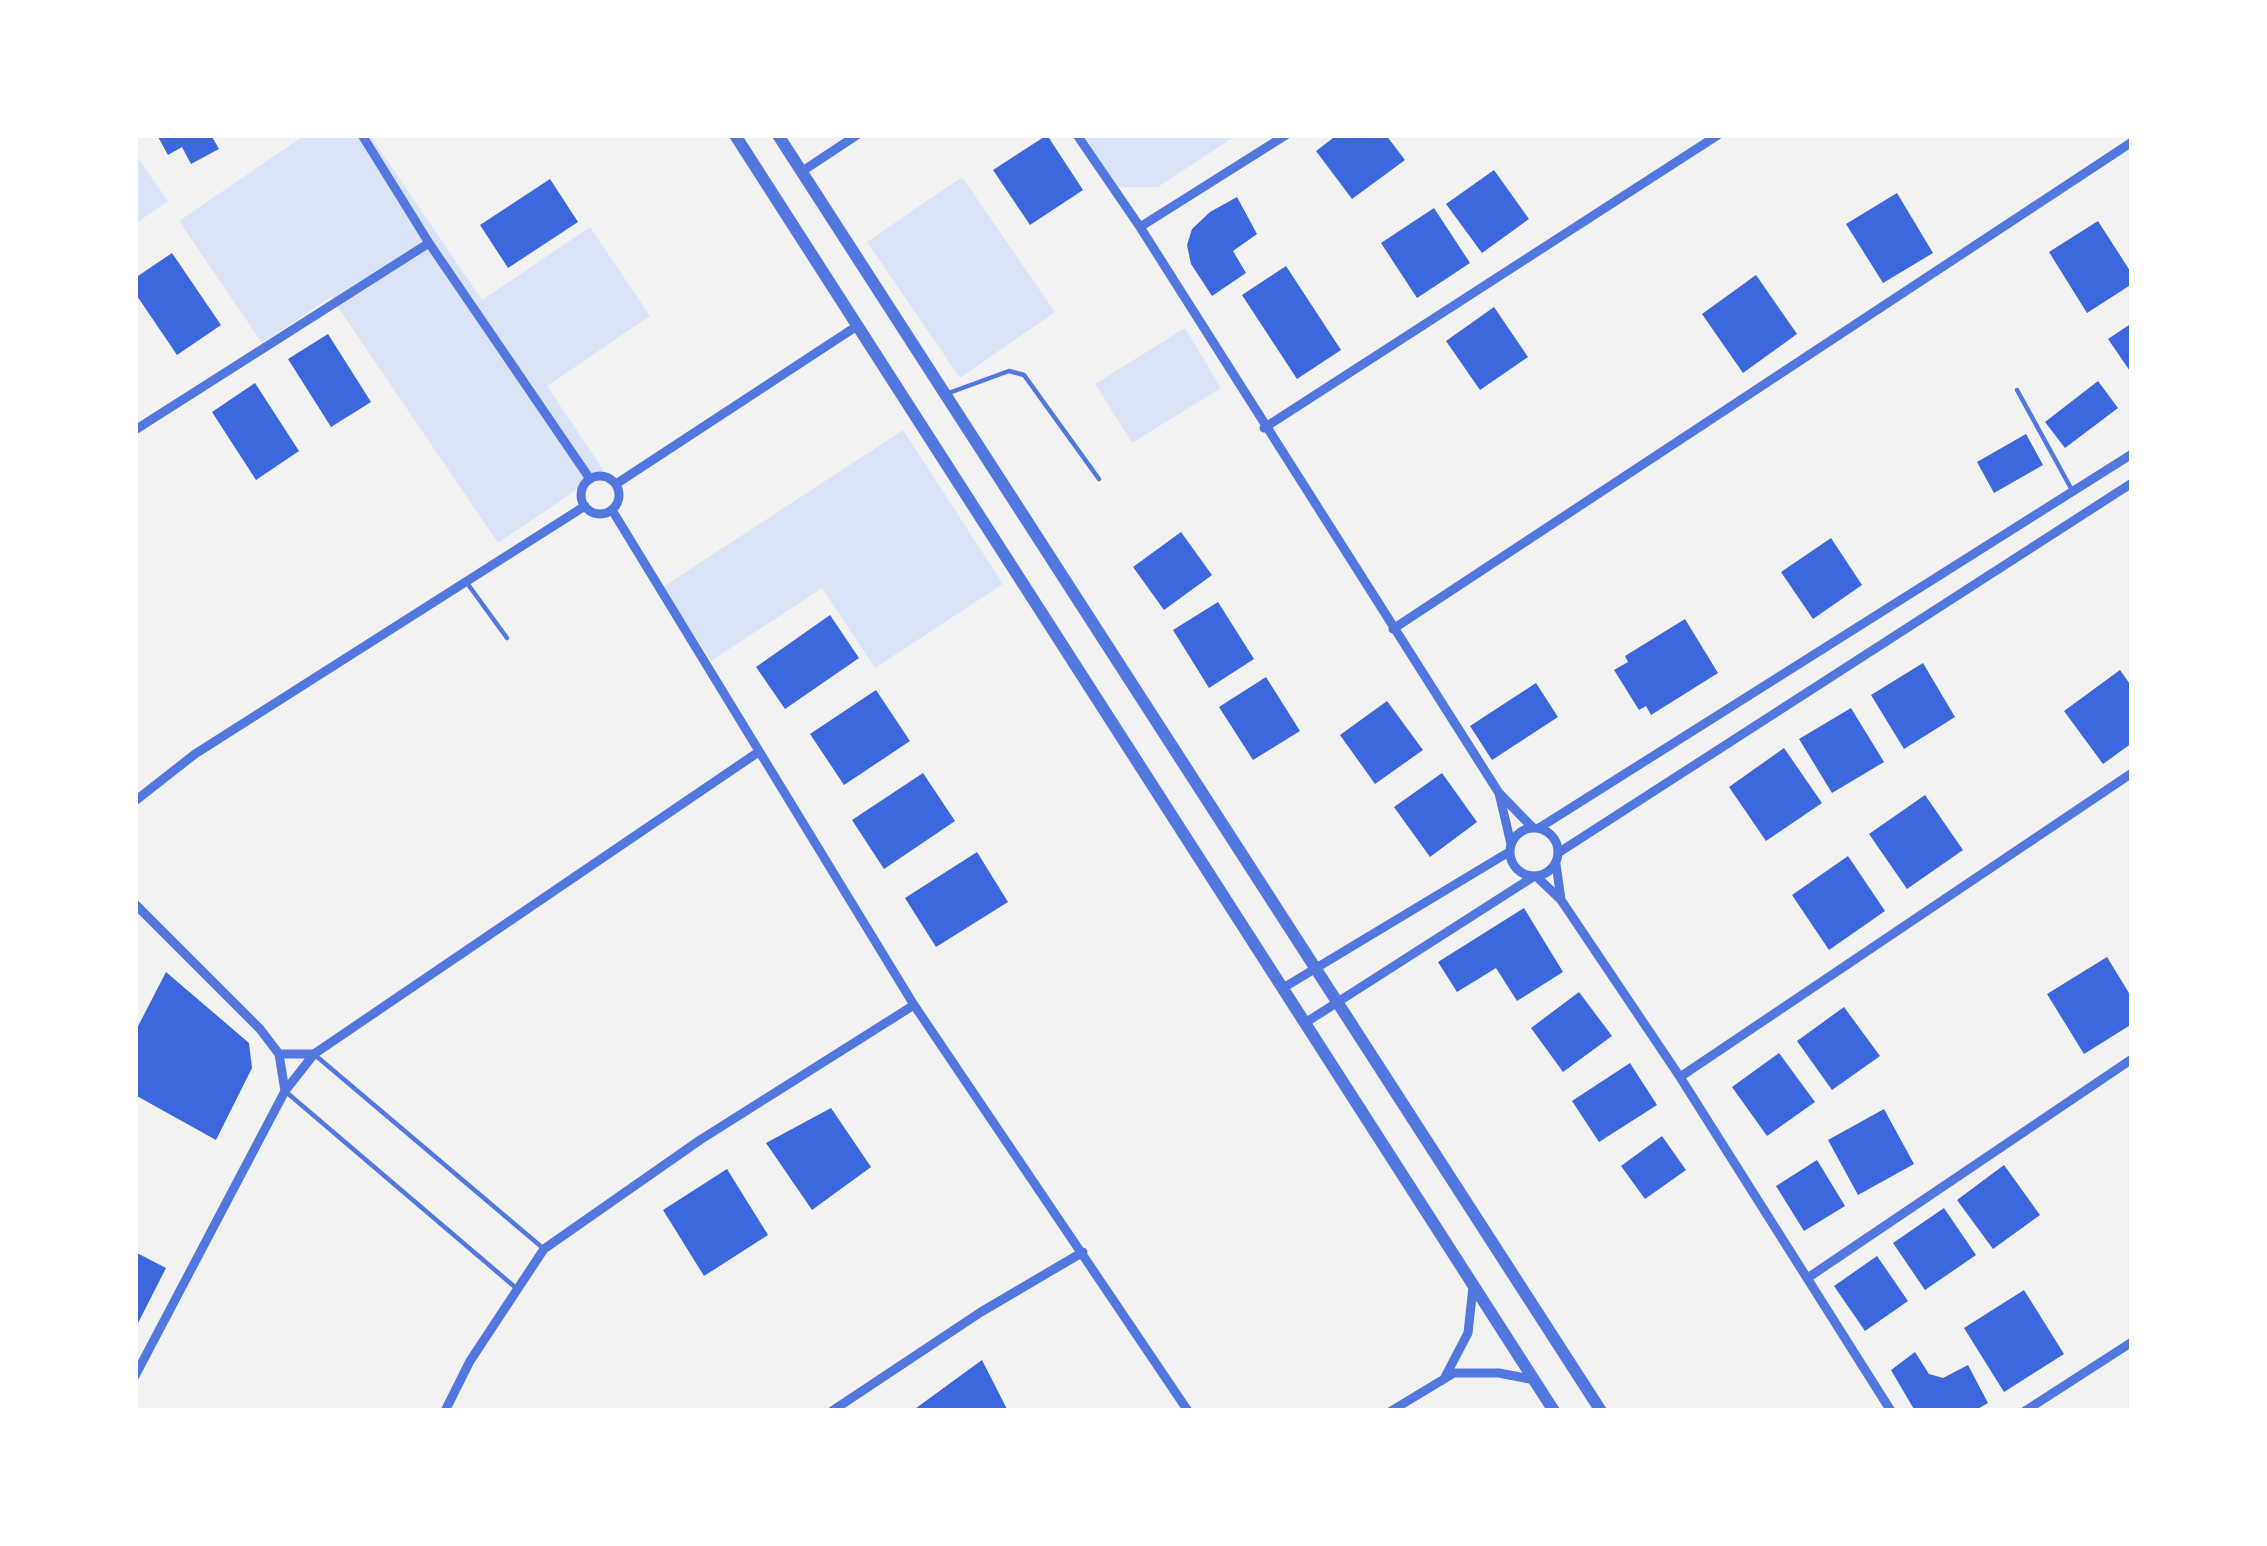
<!DOCTYPE html>
<html>
<head>
<meta charset="utf-8">
<style>
  body { margin:0 }
  #map { position:relative; width:2267px; height:1546px; overflow:hidden; background:#f2f2f2; font-family:"Sofia Sans Condensed",sans-serif }
  canvas { display:block }
  .frame { position:absolute; inset:0; border:138px solid #fff; pointer-events:none }
</style>
</head>
<body>
<div id="map">
<canvas width="2267" height="1546"></canvas>
<div class="frame"></div>
</div>
<script>
const ctx = document.querySelector('canvas').getContext('2d');
ctx.lineJoin = 'round';
function fill(path, color) {
  ctx.fillStyle = color;
  ctx.fill(path, 'evenodd');
}
function poly(rows) {
  const path = new Path2D();
  for (const r of rows) {
    if (r.length === 3) {
      path.moveTo(r[0] + r[2], r[1]);
      path.arc(r[0], r[1], r[2], 0, 2 * Math.PI);
      continue;
    }
    path.moveTo(r[0], r[1]);
    for (let i = 2; i < r.length; i += 2) path.lineTo(r[i], r[i + 1]);
  }
  return path;
}
function trace(path, color, width, dash) {
  ctx.strokeStyle = color;
  ctx.lineWidth = width;
  ctx.lineCap = dash ? 'butt' : 'round';
  ctx.setLineDash(dash || []);
  ctx.stroke(path);
}
fill(poly([
  [305,135,370,135,482,300,590,227,650,316,547,386,604,471,498,543,331,297,262,343,179,221],
  [1077,135,1237,135,1158,187,1114,187],
  [135,154,168,201,135,224],
  [962,177,1055,312,960,378,867,242],
  [1185,328,1221,388,1132,443,1095,384],
  [903,430,1003,584,875,668,822,588,711,661,663,587]
]), '#dbe4f7');
fill(poly([
  [157,135,211,135,219,149,191,164,182,147,168,155],
  [1047,135,1083,190,1030,225,993,170],
  [1337,135,1386,135,1405,160,1352,199,1316,151],
  [1494,170,1529,219,1482,253,1446,204],
  [550,179,578,222,508,268,480,225],
  [1897,193,1933,253,1883,283,1846,224],
  [1237,197,1257,234,1233,251,1246,273,1212,296,1191,264,1187,245,1192,229,1210,212],
  [1434,208,1470,263,1417,298,1381,243],
  [2098,221,2132,274,2132,284,2087,313,2049,252],
  [172,253,221,325,177,355,135,293,135,278],
  [1286,266,1341,350,1297,379,1242,295],
  [1756,275,1797,334,1743,373,1702,314],
  [1494,307,1528,357,1480,390,1446,341],
  [2132,323,2132,374,2108,339],
  [328,334,371,402,331,427,288,359],
  [2098,381,2118,408,2065,448,2045,422],
  [255,383,299,451,256,480,212,412],
  [2026,434,2043,465,1994,493,1977,462],
  [1181,532,1212,575,1164,610,1133,567],
  [1831,538,1862,585,1813,619,1781,572],
  [1218,602,1254,659,1209,688,1173,630],
  [830,615,859,658,785,709,756,667],
  [1685,619,1718,673,1651,715,1646,706,1639,710,1614,670,1628,662,1625,656],
  [1923,663,1955,717,1904,749,1871,695],
  [2120,670,2132,687,2132,743,2103,764,2064,711],
  [1266,677,1300,731,1253,760,1219,707],
  [1536,683,1558,717,1492,760,1470,726],
  [876,690,910,741,844,785,810,734],
  [1387,701,1423,750,1375,784,1340,735],
  [1851,708,1884,762,1832,793,1799,739],
  [1784,748,1822,803,1766,841,1729,787],
  [923,773,955,821,884,869,852,820],
  [1442,773,1477,822,1430,857,1394,807],
  [1925,795,1963,850,1907,889,1869,834],
  [977,852,1008,902,936,947,905,898],
  [1848,856,1885,911,1829,950,1792,895],
  [1524,908,1563,972,1517,1001,1496,968,1457,992,1438,962],
  [2107,957,2132,998,2132,1024,2084,1054,2047,994],
  [166,972,249,1043,252,1068,216,1140,135,1095,135,1032],
  [1579,992,1612,1036,1563,1072,1531,1028],
  [1844,1007,1880,1056,1832,1090,1797,1041],
  [1779,1053,1815,1102,1767,1136,1732,1087],
  [1630,1063,1657,1105,1599,1142,1572,1101],
  [831,1108,871,1167,812,1210,766,1143],
  [1884,1109,1914,1164,1858,1195,1828,1140],
  [1662,1136,1686,1170,1645,1199,1621,1166],
  [1817,1160,1845,1206,1804,1231,1776,1186],
  [2004,1165,2040,1215,1993,1249,1957,1200],
  [727,1169,768,1235,704,1276,663,1210],
  [1944,1208,1976,1255,1925,1290,1893,1243],
  [135,1252,166,1268,135,1329],
  [1877,1256,1908,1301,1865,1331,1834,1286],
  [2024,1290,2064,1354,2004,1392,1964,1328],
  [1915,1352,1929,1374,1943,1378,1968,1365,1988,1403,1974,1411,1915,1411,1891,1370],
  [982,1360,1008,1411,912,1411]
]), '#3d67dc');
trace(poly([
  [2017,390,2072,490],
  [946,394,1009,371,1024,375,1099,479],
  [467,583,507,638],
  [315,1055,544,1249],
  [285,1091,516,1288]
]), '#5277de', 4.5);
trace(poly([
  [362,135,429,243,590,479],
  [1077,135,1140,227,1499,793,1533,828],
  [801,172,857,135],
  [1140,227,1286,135],
  [1264,428,1718,135],
  [135,430,429,243],
  [600,495,19],
  [616,484,857,326],
  [612,510,914,1005,1188,1411],
  [1393,629,2132,142],
  [1499,793,1511,844],
  [135,801,195,754,585,506],
  [1534,852,24],
  [1539,828,2132,454],
  [1558,853,2132,483],
  [1556,864,1561,900],
  [1537,877,1561,900,1680,1077,1891,1411],
  [135,904,260,1029,279,1054,285,1091],
  [1283,988,1509,852],
  [1305,1023,1533,877],
  [279,1054,314,1054],
  [1680,1077,2132,773],
  [1809,1277,2132,1059],
  [135,1376,285,1091,314,1054,757,753],
  [1445,1377,1468,1333,1473,1287],
  [445,1411,470,1361,544,1249,700,1140,914,1005],
  [832,1411,981,1312,1083,1252],
  [1391,1411,1454,1373,1499,1373,1535,1380],
  [2025,1411,2132,1342]
]), '#5277de', 9);
trace(poly([
  [735,135,1554,1411],
  [778,135,1601,1411]
]), '#5277de', 12);
</script>
</body>
</html>
